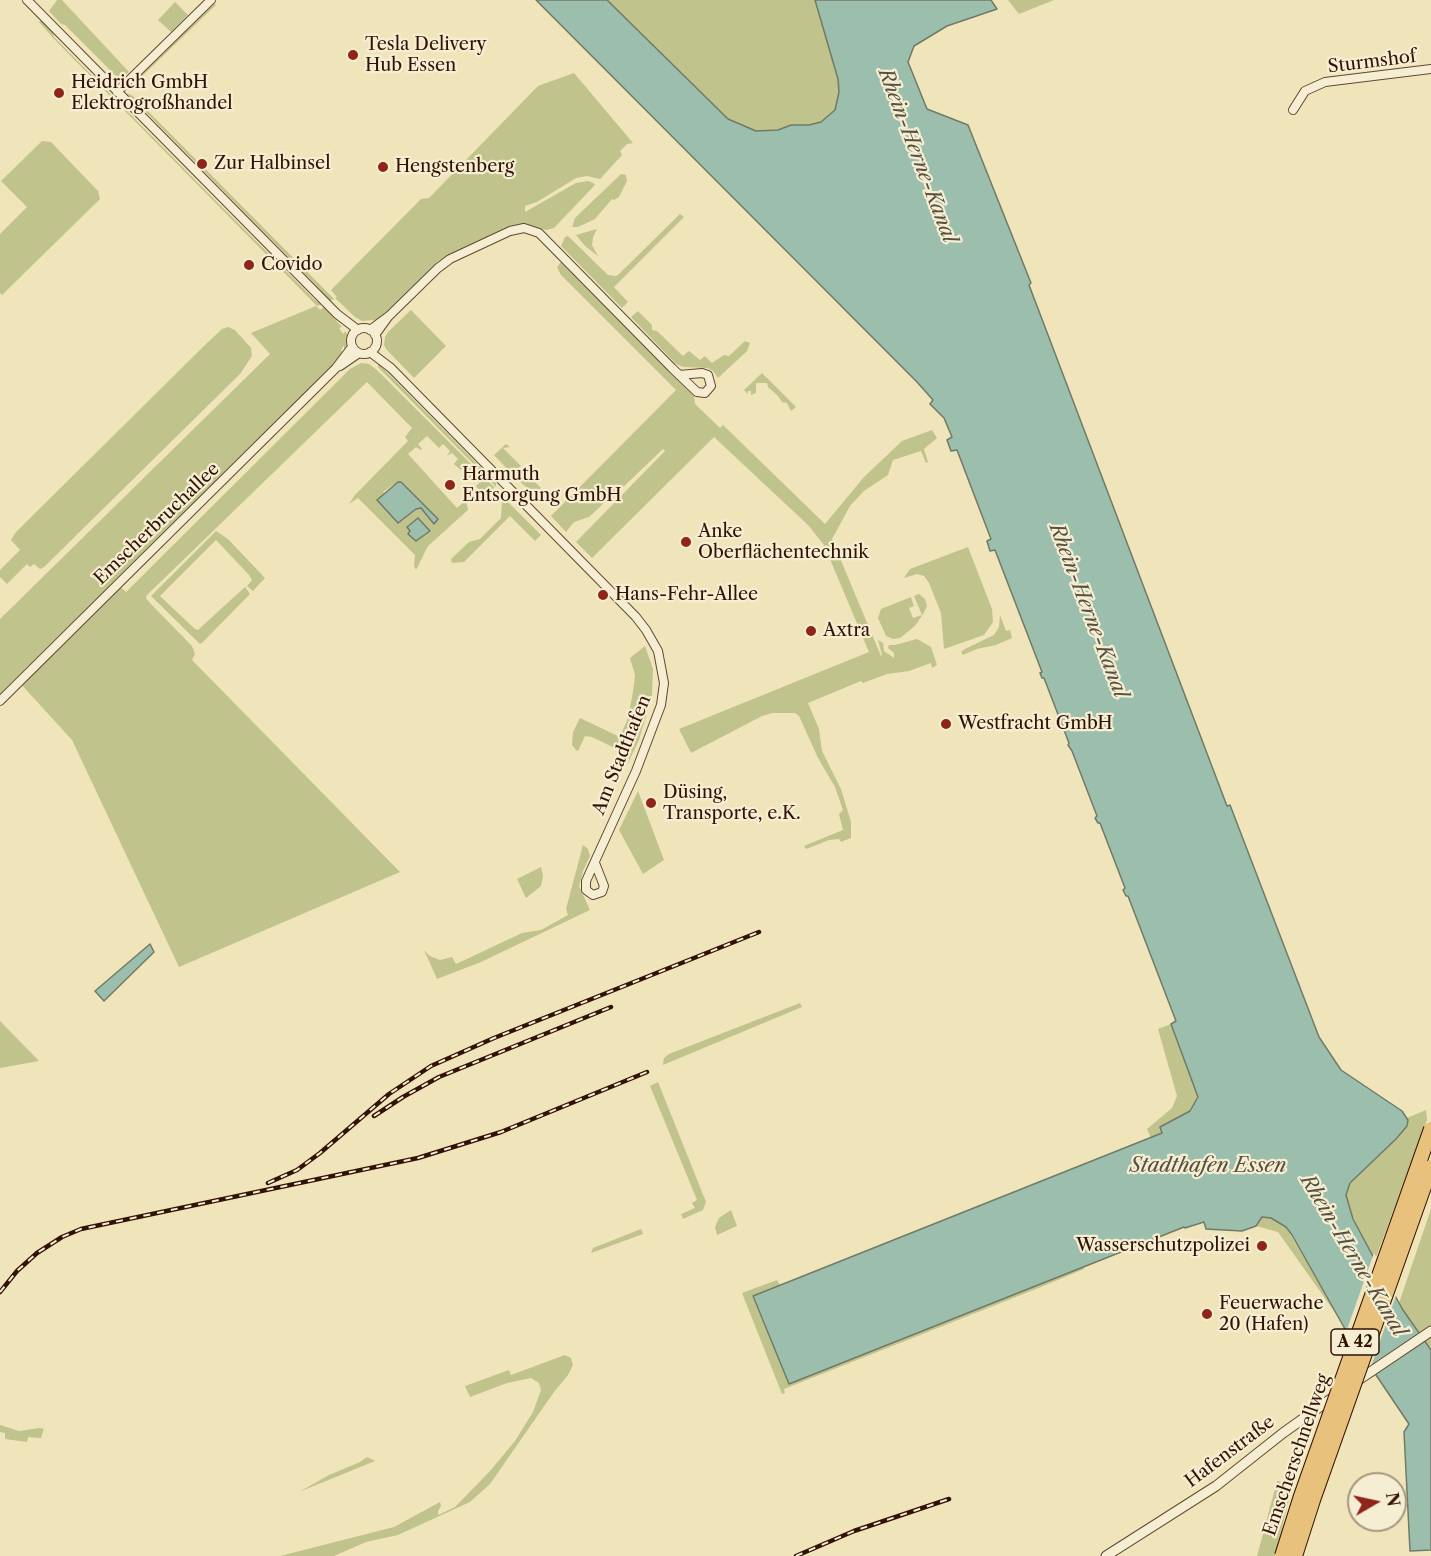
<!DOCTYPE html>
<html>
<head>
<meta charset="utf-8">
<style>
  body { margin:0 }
  #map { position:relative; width:1431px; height:1556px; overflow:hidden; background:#f0e5ba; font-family:"Libre Caslon Text",serif }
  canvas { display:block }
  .north { position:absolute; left:1347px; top:1472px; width:60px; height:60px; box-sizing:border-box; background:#f5eed2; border:2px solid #a79680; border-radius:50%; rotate:81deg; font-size:16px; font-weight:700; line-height:24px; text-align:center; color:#321204 }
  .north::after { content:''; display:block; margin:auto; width:21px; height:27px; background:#8f2418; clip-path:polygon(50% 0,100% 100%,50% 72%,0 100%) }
</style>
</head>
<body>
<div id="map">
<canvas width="1431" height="1556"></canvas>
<div class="north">N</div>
</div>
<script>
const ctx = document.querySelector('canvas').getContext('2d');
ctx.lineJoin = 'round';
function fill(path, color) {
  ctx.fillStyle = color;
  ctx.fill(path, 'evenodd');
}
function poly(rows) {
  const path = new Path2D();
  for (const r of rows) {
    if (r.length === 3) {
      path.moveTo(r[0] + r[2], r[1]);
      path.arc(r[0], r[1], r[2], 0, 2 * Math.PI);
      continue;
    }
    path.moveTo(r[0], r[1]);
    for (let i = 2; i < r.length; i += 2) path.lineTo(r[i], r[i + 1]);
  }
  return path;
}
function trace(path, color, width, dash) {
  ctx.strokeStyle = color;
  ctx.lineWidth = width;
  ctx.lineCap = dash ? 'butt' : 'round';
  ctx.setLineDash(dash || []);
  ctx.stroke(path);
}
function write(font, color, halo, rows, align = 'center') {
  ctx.font = font + ' "Libre Caslon Text",serif';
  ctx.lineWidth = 4.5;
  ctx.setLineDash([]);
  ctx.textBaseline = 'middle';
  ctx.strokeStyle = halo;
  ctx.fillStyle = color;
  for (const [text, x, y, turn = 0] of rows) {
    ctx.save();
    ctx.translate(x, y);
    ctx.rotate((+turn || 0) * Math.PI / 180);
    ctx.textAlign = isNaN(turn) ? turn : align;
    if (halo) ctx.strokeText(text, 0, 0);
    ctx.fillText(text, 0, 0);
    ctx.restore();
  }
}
fill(poly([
  [57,0,62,0,129,72,123,77,116,76,65,25,61,24,49,11],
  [607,0,815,0,838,79,839,92,835,110,822,122,809,125,791,125,778,130,756,131,743,127,728,119,718,109],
  [1008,0,1054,0,1019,14],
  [175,2,188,15,171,32,158,20],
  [214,4,216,5,133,85,128,85,131,82,133,83],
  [41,20,53,33,54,37,216,201,316,301,322,304,317,306,56,41,39,22],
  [574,73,633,143,627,144,620,151,622,155,600,179,587,176,576,178,537,202,525,206,525,212,576,183,588,181,593,183,595,185,554,228,546,230,524,224,509,226,438,261,376,322,373,320,362,321,355,317,335,298,337,297,331,290,421,199,429,198,538,86],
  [127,93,133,96,334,299,330,301,315,284,135,101,131,100],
  [42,141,51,142,98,191,100,199,2,295,0,293,0,234,27,207,1,181],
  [621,174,626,175,627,181,619,197,614,200,612,199,595,219,578,227,572,227,575,218],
  [680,214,684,217,614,287,628,302,622,308,561,246,565,237,568,236,608,275,615,276,618,275],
  [597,229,593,237,592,245,598,256,585,246,576,235],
  [561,262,694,396,695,404,720,428,723,425,825,524,864,477,902,441,932,430,937,438,924,449,928,462,926,463,921,451,893,460,888,475,864,491,850,506,832,539,881,656,882,655,878,640,883,643,884,651,894,658,894,653,888,648,889,645,895,645,917,639,931,647,937,665,932,668,931,663,909,671,887,674,863,683,861,681,808,703,819,729,822,751,841,789,851,822,851,838,841,842,839,839,829,840,806,849,804,846,843,830,839,814,843,810,835,787,818,758,799,716,795,713,773,713,762,716,691,753,679,729,869,652,824,545,808,525,714,437,592,558,576,542,665,451,663,449,620,490,618,489,611,493,601,506,589,517,574,522,566,532,551,516,676,390,561,275,557,267],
  [316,306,320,310,324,307,342,327,339,328,343,334,345,331,347,334,346,349,344,351,344,345,341,350,344,354,117,584,126,592,350,369,361,363,369,364,378,371,494,487,492,492,485,498,476,486,480,482,473,475,469,479,468,477,472,473,466,466,461,470,454,464,458,459,452,453,447,456,450,451,443,444,439,448,427,436,418,444,422,449,421,450,416,447,408,454,457,508,466,500,468,510,428,546,416,570,414,566,415,555,358,498,349,504,355,495,408,441,405,437,412,428,367,382,147,595,146,598,150,603,192,646,195,654,192,660,400,872,179,967,72,740,19,682,0,702,0,619,270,354,251,333],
  [397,482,401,482,438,519,434,523,421,508,416,509,383,492],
  [411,310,446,346,414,378,387,350,384,345,385,337,388,332],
  [638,311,652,325,652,330,657,331,683,356,689,351,700,360,705,356,712,363,724,355,729,356,745,341,750,343,747,351,718,378,713,371,708,368,683,367,676,364,631,317],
  [228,327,235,330,251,348,252,356,240,374,44,567,40,569,34,564,30,567,27,564,7,584,0,577,0,570,20,550,11,540,16,532,204,346,222,329],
  [378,363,490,477,492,476,496,483,496,487,378,367],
  [762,373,796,407,791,411,787,403,782,402,778,396,768,387,767,383,756,383,756,393,751,395,751,391,748,391,748,394,744,390],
  [506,444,510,447,503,448,521,466,512,474,494,455],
  [529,468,528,475,541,488,534,494,517,479],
  [507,501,541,535,535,541,510,516,464,562,452,563,451,559,469,542,480,539,501,518,502,502],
  [216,531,228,539,265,578,253,591,247,586,252,580,249,575,216,540,160,596,195,629,198,630,245,587,250,594,202,643,200,644,151,596],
  [968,547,992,609,993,622,984,635,944,649,941,613,929,583,924,576,917,574,904,578,910,569],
  [919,594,925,599,927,606,923,614,915,626,900,638,893,639,886,636,878,618,881,609,911,597,914,606,909,608,913,618,922,615,914,596],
  [1000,615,1006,631,1010,630,1012,638,996,645,977,649,963,655,961,652,965,649,994,635,999,627],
  [645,646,653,669,652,696,639,740,627,765,629,759,627,754,592,737,585,736,578,751,576,750,572,745,573,732,580,718,620,737,628,718,633,692,635,675,630,658],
  [638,791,664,860,643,874,619,830],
  [583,845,588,849,590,856,583,871,579,886,590,910,481,962,437,979,424,950,430,956,440,960,452,957,456,964,522,933,541,930,568,915,566,909],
  [541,867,543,876,541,886,526,898,517,879],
  [800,1003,802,1007,663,1065,664,1058,669,1054],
  [0,1021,39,1061,0,1068],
  [1171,1024,1198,1097,1190,1111,1160,1127,1162,1133,1151,1138,1147,1129,1172,1108,1177,1096,1158,1029],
  [658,1082,706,1202,703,1210,683,1219,681,1214,695,1208,692,1203,697,1200,650,1086],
  [1426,1110,1427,1120,1375,1260,1350,1212,1346,1195,1348,1186,1407,1127,1407,1118],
  [1431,1209,1431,1350,1399,1303],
  [731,1210,737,1226,717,1235,715,1227,719,1218],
  [1262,1217,1271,1218,1286,1227,1339,1318,1278,1232,1256,1226],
  [641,1229,643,1234,591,1253,593,1248],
  [1083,1267,1084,1269,1041,1287,784,1389,785,1393,782,1394,742,1293,777,1280,780,1285,752,1296,789,1384],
  [565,1355,571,1358,573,1365,568,1375,554,1392,490,1484,470,1502,398,1535,366,1542,334,1556,280,1556,394,1527,440,1502,441,1506,438,1511,438,1515,455,1507,490,1471,515,1441,533,1412,541,1390,539,1383,531,1378,507,1383,470,1397,465,1386,509,1370,511,1375],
  [0,1425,19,1431,39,1428,44,1429,41,1438,28,1437,27,1442,5,1439,5,1433,0,1432],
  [367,1457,375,1461,299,1492,329,1475,360,1462],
  [1277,1481,1293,1484,1275,1556,1257,1556]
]), '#c0c38b');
const water = poly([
  [536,0,607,0,728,119,756,131,778,130,791,125,809,125,821,122,835,110,839,92,838,79,815,0,991,0,997,9,947,26,914,46,908,62,927,109,968,125,1031,283,1029,285,1227,806,1230,805,1319,1037,1341,1070,1402,1111,1408,1120,1407,1126,1396,1139,1350,1183,1346,1195,1353,1219,1375,1260,1403,1310,1431,1350,1431,1550,1410,1551,1404,1432,1409,1424,1345,1329,1292,1235,1286,1227,1271,1218,1262,1217,1256,1226,1242,1231,1206,1229,1204,1222,1185,1228,1184,1227,789,1384,753,1296,1162,1133,1160,1127,1190,1111,1198,1097,1171,1024,1176,1021,1128,896,1126,896,1123,890,1125,888,1100,823,1098,823,1095,818,1097,816,1072,751,1068,745,1069,743,1044,678,1042,678,1040,673,1042,672,995,550,990,551,987,541,991,539,957,450,951,451,947,440,952,437,944,418,930,404,933,400,917,382,536,0],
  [398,482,401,482,438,519,434,524,421,508,416,509,398,523,377,500,398,482],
  [418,518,430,531,416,541,408,534,410,531,407,527,418,518],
  [150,944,154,952,104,1001,95,991,150,944]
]);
fill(water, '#9bbfac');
trace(water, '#717a69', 1.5);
fill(poly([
  [1374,1253,1397,1293,1369,1372,1345,1335]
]), '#f0e5ba');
const minor = poly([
  [27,0,337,314,358,330],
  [117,92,211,0],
  [1293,110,1305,91,1325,82,1431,69],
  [364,341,13],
  [370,330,389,316,438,268,450,259,510,231,524,228,539,233,672,368,697,392,705,393,711,386,708,375,702,373,679,375],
  [375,335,388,317],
  [370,352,391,368,636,617,646,630,658,651,664,683,661,705,636,771,586,881,586,890,593,895,602,892,604,886,595,863],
  [340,366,359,353],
  [0,701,336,368,352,347]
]);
const tertiary = poly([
  [1354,1383,1431,1331],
  [1106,1556,1216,1486,1283,1433,1335,1396]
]);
trace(minor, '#624732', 10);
trace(tertiary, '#624732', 11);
trace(minor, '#f5eed2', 8);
trace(tertiary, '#f5eed2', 9);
const rail = poly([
  [374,1116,403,1097,439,1077,611,1007],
  [268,1183,297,1170,320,1153,389,1094,431,1066,494,1038,759,932],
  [0,1292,17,1271,37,1253,62,1237,81,1229,418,1158,501,1132,647,1072],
  [796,1556,854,1531,949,1499]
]);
trace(rail, '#321204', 4.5);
trace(rail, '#f5eed2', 2, [7]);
const motorwayBridge = poly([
  [1282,1556,1301,1496,1431,1129],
  [1295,1556,1313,1500,1431,1167]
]);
trace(motorwayBridge, '#321204', 16, []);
trace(motorwayBridge, '#e8c27d', 14);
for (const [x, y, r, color] of [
  [353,55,6,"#8f2418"],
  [59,93,6,"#8f2418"],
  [202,164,6,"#8f2418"],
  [383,167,6,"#8f2418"],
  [249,265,6,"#8f2418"],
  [450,485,6,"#8f2418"],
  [686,542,6,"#8f2418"],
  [603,595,6,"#8f2418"],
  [811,631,6,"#8f2418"],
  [946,724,6,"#8f2418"],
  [651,803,6,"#8f2418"],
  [1262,1246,6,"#8f2418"],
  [1207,1314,6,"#8f2418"]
]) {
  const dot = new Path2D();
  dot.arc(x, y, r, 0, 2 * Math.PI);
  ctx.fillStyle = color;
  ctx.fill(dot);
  trace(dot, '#f5eed2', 2);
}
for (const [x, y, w] of [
  [1355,1342,48]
]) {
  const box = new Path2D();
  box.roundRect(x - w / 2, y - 13, w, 26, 4.5);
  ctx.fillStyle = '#f5eed2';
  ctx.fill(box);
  trace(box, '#321204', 1.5);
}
write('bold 16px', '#321204', null, [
  ["A 42",1355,1342]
]);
write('18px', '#321204', '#f5eed2', [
  ["Tesla Delivery",365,45],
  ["Hub Essen",365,66],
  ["Heidrich GmbH",71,83],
  ["Elektrogroßhandel",71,104],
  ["Zur Halbinsel",214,164],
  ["Hengstenberg",395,167],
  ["Covido",261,265],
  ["Harmuth",462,475],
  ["Entsorgung GmbH",462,496],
  ["Anke",698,532],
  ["Oberflächentechnik",698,553],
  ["Hans-Fehr-Allee",615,595],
  ["Axtra",823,631],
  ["Westfracht GmbH",958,724],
  ["Düsing,",663,793],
  ["Transporte, e.K.",663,814],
  ["Wasserschutzpolizei",1250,1246,"right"],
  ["Feuerwache",1219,1304],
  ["20 (Hafen)",1219,1325]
], 'left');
write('18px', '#321204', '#f5eed2', [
  ["Sturmshof",1372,62,-7],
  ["Emscherbruchallee",157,524,-44],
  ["Am Stadthafen",622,755,-68],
  ["Hafenstraße",1230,1452,-37],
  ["Emscherschnellweg",1297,1455,-71]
]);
write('italic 20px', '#574f3f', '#f5eed2', [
  ["Rhein-Herne-Kanal",917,156,69],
  ["Rhein-Herne-Kanal",1088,611,69],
  ["Stadthafen Essen",1208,1166],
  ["Rhein-Herne-Kanal",1353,1256,59]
]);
</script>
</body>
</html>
